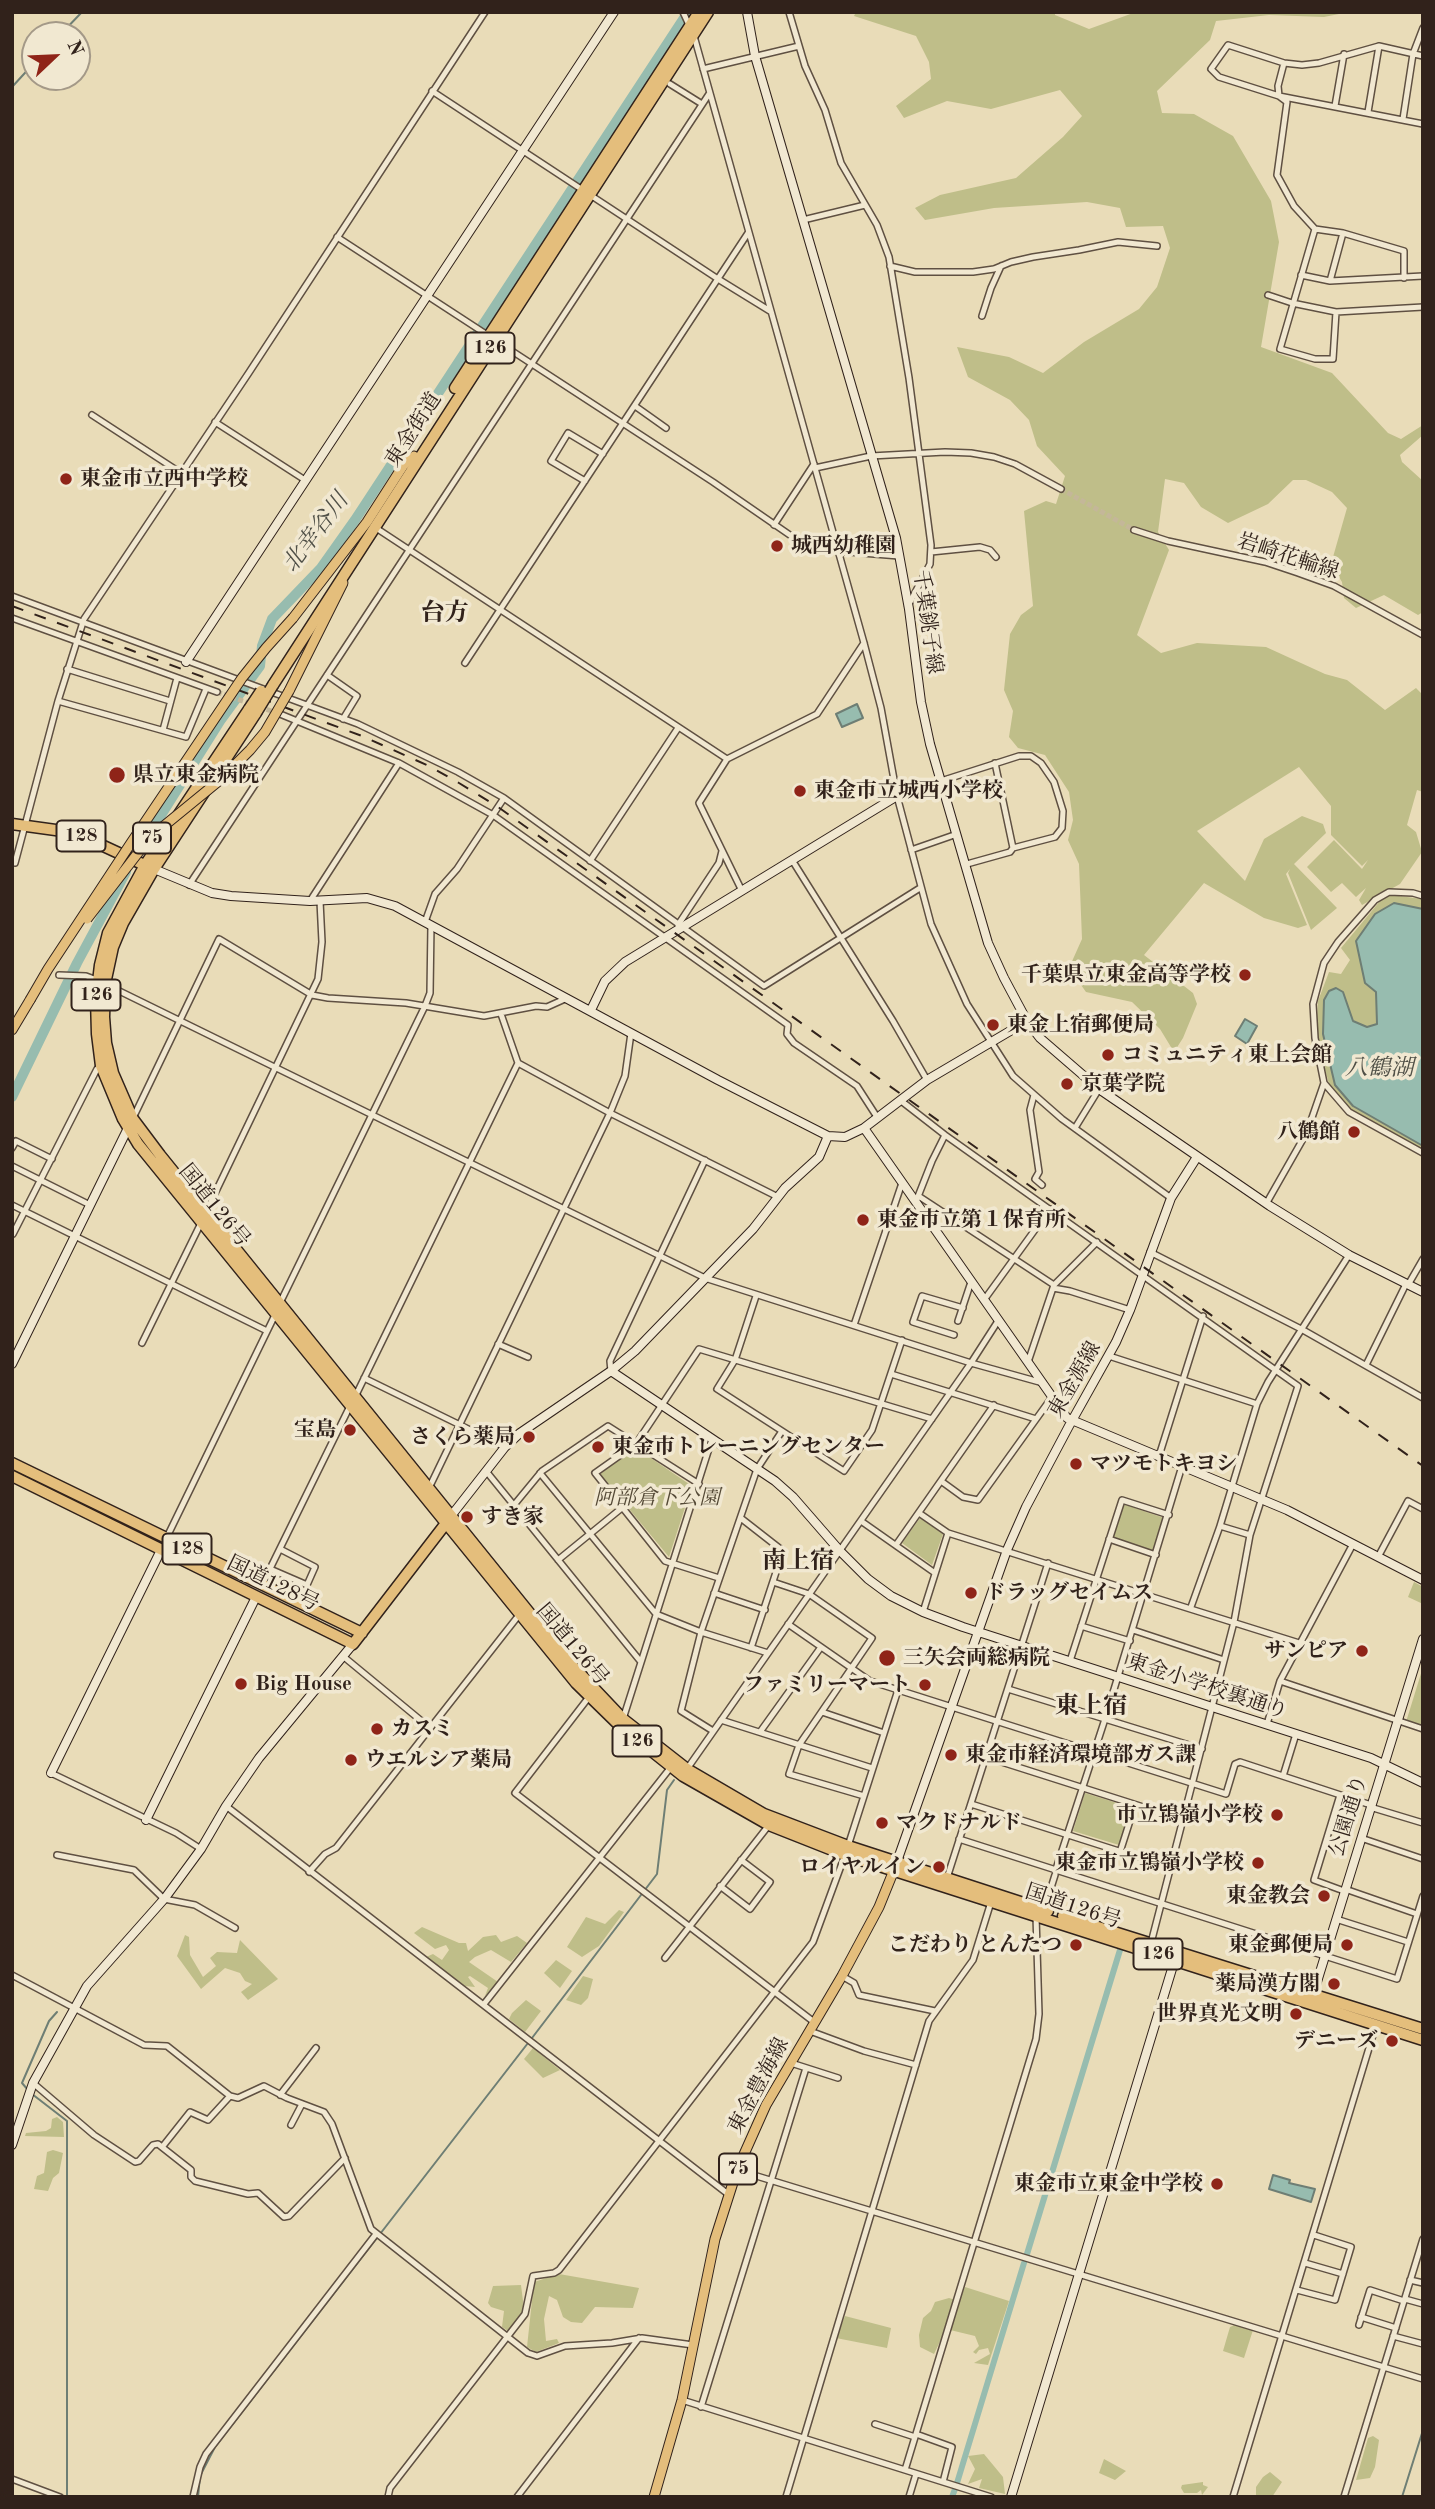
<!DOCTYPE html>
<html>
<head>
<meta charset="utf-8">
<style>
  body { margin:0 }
  #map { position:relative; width:1435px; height:2509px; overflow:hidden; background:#e9dcb8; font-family:"Old Standard TT",serif }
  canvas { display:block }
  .frame { position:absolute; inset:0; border:14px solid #31221b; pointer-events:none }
  .north { position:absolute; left:21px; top:21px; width:70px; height:70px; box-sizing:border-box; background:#f1e8d1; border:2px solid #a49988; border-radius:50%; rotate:67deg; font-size:19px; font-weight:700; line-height:28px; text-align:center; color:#31221b }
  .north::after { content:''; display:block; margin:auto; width:24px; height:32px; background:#8f2418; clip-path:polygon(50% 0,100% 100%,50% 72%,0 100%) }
</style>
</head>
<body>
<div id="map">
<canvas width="1435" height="2509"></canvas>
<div class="frame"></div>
<div class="north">N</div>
</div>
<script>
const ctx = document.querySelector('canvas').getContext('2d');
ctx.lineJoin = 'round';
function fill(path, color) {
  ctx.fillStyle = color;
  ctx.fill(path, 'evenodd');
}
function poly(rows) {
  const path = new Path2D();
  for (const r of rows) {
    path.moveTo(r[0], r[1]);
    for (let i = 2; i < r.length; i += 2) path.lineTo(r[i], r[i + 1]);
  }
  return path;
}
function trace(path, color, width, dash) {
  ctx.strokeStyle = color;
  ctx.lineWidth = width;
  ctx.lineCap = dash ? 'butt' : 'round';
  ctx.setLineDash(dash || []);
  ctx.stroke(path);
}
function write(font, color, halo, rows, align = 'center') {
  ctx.font = font + ' "Old Standard TT","Noto Serif JP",serif';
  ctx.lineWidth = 7;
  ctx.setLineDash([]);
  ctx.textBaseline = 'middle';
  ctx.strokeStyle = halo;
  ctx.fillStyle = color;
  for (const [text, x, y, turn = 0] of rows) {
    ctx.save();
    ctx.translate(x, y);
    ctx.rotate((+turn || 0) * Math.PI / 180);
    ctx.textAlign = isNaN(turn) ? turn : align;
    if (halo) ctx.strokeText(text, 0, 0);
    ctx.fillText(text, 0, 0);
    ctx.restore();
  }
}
fill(poly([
  [856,12,1055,12,1055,15,1089,29,1136,12,1349,12,1324,17,1269,15,1216,21,1210,40,1157,91,1162,113,1194,114,1233,136,1271,201,1279,242,1261,347,1332,373,1388,433,1401,439,1423,425,1423,435,1400,455,1402,462,1423,481,1423,612,1418,615,1384,595,1356,608,1344,598,1342,582,1331,564,1347,508,1332,492,1306,480,1293,480,1268,504,1228,523,1201,507,1184,483,1165,479,1158,532,1169,550,1137,635,1161,653,1197,643,1266,647,1325,674,1347,680,1385,710,1416,688,1423,695,1423,792,1417,790,1407,825,1416,832,1422,852,1400,884,1362,905,1359,900,1366,888,1356,897,1342,883,1331,892,1307,867,1334,840,1362,869,1368,860,1362,866,1331,835,1331,806,1299,767,1197,831,1245,881,1264,839,1302,816,1323,824,1326,833,1294,864,1337,908,1311,930,1288,873,1290,869,1286,874,1307,925,1298,928,1264,918,1204,883,1144,955,1193,993,1197,1004,1183,1038,1174,1052,1160,1029,1132,1002,1086,992,1069,968,1082,939,1079,864,1068,840,1073,820,1069,792,1045,755,1018,748,1009,737,1013,711,1004,690,1010,634,1021,615,1033,606,1024,511,1046,501,1056,504,1065,476,1037,446,1029,420,1010,400,968,377,957,347,1009,357,1043,373,1084,342,1139,309,1157,287,1170,248,1163,226,1126,227,1120,208,1087,202,994,208,925,220,915,208,940,195,1016,178,1063,137,1082,116,1060,90,991,109,947,101,904,118,896,106,931,79,929,62,916,36,854,16],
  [1391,895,1423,899,1423,1150,1351,1111,1329,1084,1316,1036,1318,1001,1329,972,1341,974,1350,960,1341,948,1380,901],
  [636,1448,692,1486,669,1557,600,1474],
  [1123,1504,1164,1518,1154,1551,1112,1538],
  [920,1518,943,1534,932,1565,902,1543],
  [1414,1582,1423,1587,1423,1604,1408,1597],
  [1423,1667,1423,1727,1406,1722],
  [1085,1793,1130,1807,1119,1845,1073,1831],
  [619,1910,624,1912,599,1946,582,1957,567,1947,586,1917,605,1924],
  [422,1927,459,1943,466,1943,468,1951,483,1937,496,1935,501,1942,517,1936,527,1943,511,1962,491,1950,475,1957,469,1962,498,1982,485,1996,488,1988,470,1976,468,1977,475,1987,465,1986,426,1957,433,1954,442,1960,449,1950,446,1945,435,1949,414,1933],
  [185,1935,189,1937,190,1955,203,1977,216,1966,210,1958,217,1952,237,1953,240,1940,278,1979,248,2000,241,1992,252,1984,245,1981,240,1973,225,1968,201,1989,177,1956],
  [556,1960,572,1971,560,1988,544,1973],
  [583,1976,593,1979,588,1998,581,2005,566,2000],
  [526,2000,541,2011,525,2032,509,2019,512,2013],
  [533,2048,560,2070,543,2078,524,2059],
  [57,2117,63,2122,64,2137,25,2136,26,2133,46,2131,51,2128,52,2119],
  [53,2150,63,2153,59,2173,53,2178,48,2191,34,2189,37,2176,44,2173,47,2152],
  [559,2274,639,2288,633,2308,595,2307,582,2323,571,2322,563,2317,557,2300,549,2296,544,2319,546,2341,557,2339,559,2343,536,2352,527,2347,534,2282],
  [521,2285,524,2309,508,2331,502,2327,504,2311,491,2307,488,2303,493,2286],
  [965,2287,1009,2301,988,2365,974,2363,990,2354,988,2348,979,2350,976,2354,973,2352,979,2346,975,2336,946,2329,934,2354,920,2347,919,2335,923,2318,931,2311,935,2302,949,2298,959,2301],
  [845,2316,891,2328,887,2348,836,2338],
  [1237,2324,1253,2330,1244,2358,1223,2351,1230,2327],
  [1373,2436,1379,2440,1375,2467,1370,2478,1356,2480,1368,2438],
  [984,2454,1003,2477,1005,2494,979,2488,982,2479,968,2484,975,2469,968,2456],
  [1104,2459,1126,2471,1115,2480,1099,2473],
  [1270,2472,1282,2482,1272,2497,1256,2497,1256,2487,1263,2477],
  [1203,2482,1203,2485,1208,2487,1202,2495,1201,2490,1197,2493,1184,2493,1181,2488,1182,2485]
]), '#bfbe89');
const water = poly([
  [857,704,863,718,842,727,836,714,857,704],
  [1394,903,1423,909,1423,1146,1353,1106,1335,1085,1323,1034,1324,1000,1329,991,1336,988,1343,992,1353,1021,1367,1027,1377,1024,1376,992,1365,983,1356,941,1375,914,1394,903],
  [1245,1019,1257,1026,1247,1044,1235,1036,1245,1019],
  [1273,2175,1290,2180,1289,2183,1315,2189,1311,2202,1269,2189,1273,2175]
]);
fill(water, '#97bcaf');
trace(water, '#6e7e74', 2);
trace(poly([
  [60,35,82,12],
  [12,87,35,62],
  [532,2038,657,1874,667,1790,674,1780],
  [28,2090,22,2083,49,2021,57,2012],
  [32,2094,67,2121,67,2497],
  [198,2497,200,2476,215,2447,528,2043],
  [1402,2497,1423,2430]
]), '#6e7e74', 2);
trace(poly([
  [1027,2254,1120,1950],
  [957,2483,1024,2263],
  [952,2497,955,2489]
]), '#97bcaf', 6);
trace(poly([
  [141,847,220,721,260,666,262,646,272,619,321,568,355,520,688,12],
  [12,1097,77,963,126,872]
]), '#97bcaf', 10);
trace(poly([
  [1061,489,1134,530],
  [217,692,277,713]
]), '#c4b799', 5, [5, 2.5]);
const street = poly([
  [683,12,690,27],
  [789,12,805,66,825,110,841,163,877,225,889,257,909,378,931,545,930,564,908,606],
  [694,36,864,643,881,708,897,796,931,924,967,1004,1013,1076,1062,1119,1171,1198],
  [1423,56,1379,46,1319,63,1302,65,1284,63,1228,45,1211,69,1219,77,1279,96,1423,124],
  [1284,63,1278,86,1279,96,1287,102,1277,175,1294,206,1315,229,1343,233,1404,251,1404,278],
  [703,69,799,46],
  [670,84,702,104],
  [432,91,718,279,770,311],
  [1335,106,1344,54],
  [1368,112,1379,46],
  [1403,119,1413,54,1423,28],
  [803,220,865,205],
  [1315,229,1280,349,1315,359,1333,359,1336,312],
  [337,237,713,482,800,542,837,551,899,556],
  [890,266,915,272,973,272,994,269,1011,262,1033,257,1079,250,1118,242,1157,246],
  [1301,275,1330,281,1423,276],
  [1330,281,1343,233],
  [1268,295,1292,303,1336,312,1423,307],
  [982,316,991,288,1001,266],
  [635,406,666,428],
  [92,415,181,473],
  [215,422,305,480],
  [815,468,871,456,945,452,971,453,994,457,1015,464,1061,489],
  [585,481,551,461,568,433,603,454],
  [774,525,814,464],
  [376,528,727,759,699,803,742,891],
  [1134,530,1168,541,1265,562,1298,573,1334,586,1423,635],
  [931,552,980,547,990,550,996,557],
  [12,596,358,724,458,772,504,798,764,986,920,888],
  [12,618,217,692],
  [465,663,748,233],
  [67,669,170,701],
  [327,675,357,696,343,719],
  [58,701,186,737,206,689],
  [280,714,399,763,493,815,788,1025,787,1034,794,1043,857,1086,877,1117],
  [163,730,177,678],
  [727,759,817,714,864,643],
  [941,781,1019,756,1031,756,1041,763,1054,782,1063,811,1062,828,1055,837,1013,848],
  [911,850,957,834],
  [792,860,893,1021,927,1080],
  [590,861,678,728],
  [15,863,58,701,84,619,248,374,485,12],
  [967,864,1010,852,1013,848,995,763],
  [189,885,709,94],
  [1423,896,1413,893,1389,892,1375,900,1338,942,1324,963,1313,1004,1315,1038,1324,1083,1349,1112,1423,1153],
  [310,901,399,763],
  [425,922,435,894,457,869,504,798],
  [678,925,719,863,722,851],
  [59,975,86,976,97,980],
  [105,984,705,1278,971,1363,1043,1383],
  [501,1014,518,1063,610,1113,778,1197],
  [1034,1095,1030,1110,1039,1172,1035,1179,1042,1185],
  [900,1100,945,1135,1298,1386,1250,1535,1234,1622,1151,1943],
  [134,1116,219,939,312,995,328,998,406,1003,484,1016,536,1006,547,1007,567,998],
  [1075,1128,1099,1089],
  [12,1148,16,1141,52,1159],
  [12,1166,90,1205],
  [920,1197,1054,1285],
  [917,1199,932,1161,945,1135],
  [1266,1204,1307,1132,1324,1083],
  [12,1205,267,1331],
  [206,1212,318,979,322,942,320,901],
  [13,1234,97,1069,101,1066],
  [1150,1252,1303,1330,1423,1398],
  [1408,1285,1423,1259],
  [1053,1288,1070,1291,1130,1310],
  [756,1296,735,1360,717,1389,844,1471,872,1430,902,1340],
  [984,1300,1050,1209],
  [280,1303,425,1006,430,993,431,925],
  [958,1321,971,1282],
  [854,1325,902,1183],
  [954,1335,913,1322,922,1296,963,1308],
  [142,1343,202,1221],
  [498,1344,528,1357],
  [1109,1356,1257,1404],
  [1028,1362,1054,1285,1097,1242],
  [1366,1365,1406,1284],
  [611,1371,610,1361,705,1160],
  [891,1374,1036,1419],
  [364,1378,505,1447],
  [355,1397,518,1063],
  [1159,1456,1203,1316],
  [486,1471,641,1662],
  [540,1473,656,1614,701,1632,768,1653],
  [941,1481,963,1497,978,1500,1052,1397],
  [430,1486,610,1113,625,1076,631,1033],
  [514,1505,542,1471,608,1426,699,1484],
  [919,1513,948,1533,1299,1643],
  [742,1519,783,1551,751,1648],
  [861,1521,935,1573],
  [1220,1526,1250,1535],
  [166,1539,275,1315],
  [1109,1539,1156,1555],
  [896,1545,994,1405],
  [1378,1557,1408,1501,1423,1509],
  [558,1560,623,1507],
  [270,1569,307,1585,315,1567,280,1549],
  [719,1578,665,1561,595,1473,636,1444,699,1349,932,1419],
  [773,1582,809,1594,872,1638,799,1745,789,1774,864,1796],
  [262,1585,350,1406],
  [714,1593,765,1610],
  [1191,1607,1220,1526,1257,1404,1268,1382,1349,1255],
  [923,1612,948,1533],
  [788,1624,870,1681,1226,1794,1235,1764,1240,1762,1371,1805],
  [1081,1626,1130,1641],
  [1133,1630,1224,1660],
  [344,1657,430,1728],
  [1070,1661,1122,1500,1169,1515],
  [1280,1681,1423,1729],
  [1008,1689,1202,1749],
  [589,1697,515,1793,814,2022],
  [822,1712,884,1733],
  [623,1719,712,1439],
  [721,1720,872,1768],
  [1267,1724,1280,1681,1353,1544],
  [713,1731,681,1711,701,1632,757,1469,782,1431],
  [760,1732,821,1647],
  [986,1757,1184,1820],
  [687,1769,971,1363,998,1321],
  [51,1773,176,1833,201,1849],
  [1283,1776,1296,1734],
  [1340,1795,1314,1880,1344,1891],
  [971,1804,1172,1868],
  [226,1806,728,2194],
  [1370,1807,1423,1823],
  [1361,1838,1423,1859],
  [959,1839,1397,1979,1423,1896],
  [848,1846,898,1690],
  [1120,1852,1135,1805],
  [57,1855,134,1870,164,1899,195,1905,235,1928],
  [1056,1869,1105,1719,1182,1466],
  [309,1872,325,1854,336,1848,519,1615],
  [947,1878,1048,1563],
  [720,1886,750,1909,770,1882,741,1860],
  [1345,1889,1417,1914],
  [1044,1910,1055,1875],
  [1336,1919,1408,1942],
  [665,1958,769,1825],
  [12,1975,144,2045,167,2046,230,2096,238,2098,264,2086,287,2098,324,2112,332,2124,371,2229,528,2353,537,2356,565,2346,612,2343,642,2338,693,2345],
  [842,1976,854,1983,859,1995,935,2011],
  [484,2004,671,1767],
  [810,2031,864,2051,916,2065],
  [791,2063,838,2078],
  [33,2083,94,2135,135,2162,139,2161,153,2145,158,2144,191,2170,191,2177,195,2181,248,2194,258,2193,284,2217,289,2216,345,2158],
  [280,2095,316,2048],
  [291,2125,302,2104],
  [163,2146,190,2112,208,2120,230,2096],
  [737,2170,1423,2379],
  [1305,2263,1343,2274],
  [1410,2280,1423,2283],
  [1297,2290,1335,2300,1351,2247,1314,2235],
  [1405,2299,1423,2304],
  [1361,2317,1396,2328],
  [1359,2325,1370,2290,1404,2301],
  [1393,2336,1423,2344],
  [682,2400,991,2497],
  [701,2407,806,2068],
  [875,2424,915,2437],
  [916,2434,952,2447,943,2482],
  [905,2470,1036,2039,1039,2014,1036,1916],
  [12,2479,60,2497],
  [193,2497,200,2467,206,2454,376,2234],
  [388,2497,390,2488,525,2314,533,2276,554,2273,559,2270,813,1942,845,1855],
  [517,2497,639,2338],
  [786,2497,929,2021,973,1960,991,1902],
  [909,2497,916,2474],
  [1233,2497,1376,2025],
  [1344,2497,1423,2239]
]);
const secondary = poly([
  [747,12,755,56,896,538,909,609,921,702,930,744,988,943,1004,978,1027,1021,1040,1038,1099,1089,1270,1206,1349,1255,1423,1292],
  [186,662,614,12],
  [154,869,212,893,231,896,310,901,367,898,395,906,718,1080,828,1136,845,1137,864,1128,927,1080,1027,1021],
  [591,1010,605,981,625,962,897,796,941,781],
  [864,1128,1067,1418,1287,1510,1423,1580],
  [12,1364,128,1128],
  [611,1371,775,1481,793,1497,840,1551,868,1579,891,1596,923,1612,963,1627,1371,1758,1423,1783],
  [451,1516,505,1447,520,1433,611,1371,635,1351,753,1229,785,1188,819,1157,828,1136],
  [51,1773,161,1550],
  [146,1820,256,1597],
  [895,1867,1007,1550,1026,1507,1069,1426,1116,1342,1130,1310,1171,1198,1197,1157],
  [1312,1998,1423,1639],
  [12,2145,33,2083,87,1986,165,1898,201,1849,226,1806,259,1758,353,1644],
  [1011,2497,1175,1959]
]);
const primary = poly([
  [293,618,367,522,403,466,414,456],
  [289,691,343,583],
  [12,1030,30,1000],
  [654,2497,682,2400,715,2239,737,2170,766,2105,842,1976,879,1907,894,1870]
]);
const highway = poly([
  [455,388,699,12],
  [273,685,708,12],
  [249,709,145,865,108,933,100,965,96,998,97,1034,101,1066,123,1119,138,1144,576,1683,619,1725,683,1776,769,1825,845,1855,1423,2040],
  [256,713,154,869,123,923,113,947,105,984,104,1017,106,1043,113,1073,133,1119,160,1155,569,1662,623,1719,687,1769,764,1814,848,1846,1048,1911],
  [12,824,70,832,84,837,151,868],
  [12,1463,362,1633],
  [12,1476,353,1644,450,1518],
  [1063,1916,1423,2029]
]);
trace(street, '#5f5042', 8);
trace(secondary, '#31221b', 10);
trace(primary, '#31221b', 11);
trace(highway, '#31221b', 13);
trace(street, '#f1e8d1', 5);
trace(secondary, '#f1e8d1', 8);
trace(primary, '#e4be7c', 9);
trace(highway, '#e4be7c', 10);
trace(poly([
  [12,606,362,736,429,766,459,783,498,807,1423,1466]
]), '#31221b', 2, [12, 12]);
const primaryBridge = poly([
  [87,919,141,849,165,825,220,780,250,750,265,732,289,691],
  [30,1000,48,969,131,843,242,678,266,648,293,618]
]);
const highwayBridge = poly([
  [249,709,261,691],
  [256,713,273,685]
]);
trace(primaryBridge, '#31221b', 11, []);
trace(highwayBridge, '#31221b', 13, []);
trace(primaryBridge, '#e4be7c', 9);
trace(highwayBridge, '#e4be7c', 10);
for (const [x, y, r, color] of [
  [66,479,7,"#8f2418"],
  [777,546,7,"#8f2418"],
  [117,775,9,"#8f2418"],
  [800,791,7,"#8f2418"],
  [1245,975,7,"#8f2418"],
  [993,1025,7,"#8f2418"],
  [1108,1055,7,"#8f2418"],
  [1067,1084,7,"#8f2418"],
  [1354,1132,7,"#8f2418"],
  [863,1220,7,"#8f2418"],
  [350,1430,7,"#8f2418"],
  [529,1437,7,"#8f2418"],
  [598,1447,7,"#8f2418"],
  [1076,1464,7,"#8f2418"],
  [467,1517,7,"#8f2418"],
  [971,1593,7,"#8f2418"],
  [1362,1651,7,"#8f2418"],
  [887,1658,9,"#8f2418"],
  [241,1684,7,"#8f2418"],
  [925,1685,7,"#8f2418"],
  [377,1729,7,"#8f2418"],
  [951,1755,7,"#8f2418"],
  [351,1760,7,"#8f2418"],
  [1277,1815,7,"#8f2418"],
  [882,1823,7,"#8f2418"],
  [1258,1863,7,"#8f2418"],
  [939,1867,7,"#8f2418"],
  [1324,1896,7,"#8f2418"],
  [1076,1945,7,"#8f2418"],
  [1347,1945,7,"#8f2418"],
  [1334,1984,7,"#8f2418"],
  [1296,2014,7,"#8f2418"],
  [1392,2041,7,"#8f2418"],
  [1217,2184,7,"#8f2418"]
]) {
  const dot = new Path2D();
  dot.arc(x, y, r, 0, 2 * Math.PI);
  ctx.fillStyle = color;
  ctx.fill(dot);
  trace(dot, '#f1e8d1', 2.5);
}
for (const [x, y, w] of [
  [490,348,49],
  [81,836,49],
  [152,838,38],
  [96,995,49],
  [187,1549,49],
  [637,1741,49],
  [1158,1954,49],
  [738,2169,38]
]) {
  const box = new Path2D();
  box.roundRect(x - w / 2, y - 15.5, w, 31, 5);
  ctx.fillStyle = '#f1e8d1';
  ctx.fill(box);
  trace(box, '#31221b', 2);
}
write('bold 19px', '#31221b', null, [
  ["126",490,348],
  ["128",81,836],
  ["75",152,838],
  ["126",96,995],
  ["128",187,1549],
  ["126",637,1741],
  ["126",1158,1954],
  ["75",738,2169]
]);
write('21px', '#31221b', '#f1e8d1', [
  ["東金街道",414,430,-57],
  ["岩崎花輪線",1288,557,18],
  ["千葉銚子線",927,622,82],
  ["国道126号",214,1206,51],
  ["東金源線",1075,1380,-60],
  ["国道128号",273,1584,26],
  ["国道126号",572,1645,50],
  ["東金小学校裏通り",1207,1687,18],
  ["公園通り",1349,1816,-73],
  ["国道126号",1073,1907,18],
  ["東金豊海線",759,2086,-62]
]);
write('bold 21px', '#31221b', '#f1e8d1', [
  ["東金市立西中学校",80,479],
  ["城西幼稚園",791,546],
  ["県立東金病院",133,775],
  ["東金市立城西小学校",814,791],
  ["千葉県立東金高等学校",1231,975,"right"],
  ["東金上宿郵便局",1007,1025],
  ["コミュニティ東上会館",1122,1055],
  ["京葉学院",1081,1084],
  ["八鶴館",1340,1132,"right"],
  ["東金市立第１保育所",877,1220],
  ["宝島",336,1430,"right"],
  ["さくら薬局",515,1437,"right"],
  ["東金市トレーニングセンター",612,1447],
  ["マツモトキヨシ",1090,1464],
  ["すき家",481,1517],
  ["ドラッグセイムス",985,1593],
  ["サンピア",1348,1651,"right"],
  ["三矢会両総病院",903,1658],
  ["Big House",255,1684],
  ["ファミリーマート",911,1685,"right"],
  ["カスミ",391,1729],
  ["東金市経済環境部ガス課",965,1755],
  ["ウエルシア薬局",365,1760],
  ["市立鴇嶺小学校",1263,1815,"right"],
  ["マクドナルド",896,1823],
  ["東金市立鴇嶺小学校",1244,1863,"right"],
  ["ロイヤルイン",925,1867,"right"],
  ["東金教会",1310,1896,"right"],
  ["こだわり とんたつ",1062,1945,"right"],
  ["東金郵便局",1333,1945,"right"],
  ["薬局漢方閣",1320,1984,"right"],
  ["世界真光文明",1282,2014,"right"],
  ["デニーズ",1378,2041,"right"],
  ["東金市立東金中学校",1203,2184,"right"]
], 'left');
write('italic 21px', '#544936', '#f1e8d1', [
  ["阿部倉下公園",657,1498]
]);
write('italic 23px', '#505047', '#f1e8d1', [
  ["北幸谷川",316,533,-53],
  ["八鶴湖",1379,1069]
]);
write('bold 24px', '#31221b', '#f1e8d1', [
  ["台方",445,614],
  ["南上宿",798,1562],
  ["東上宿",1091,1707]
]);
</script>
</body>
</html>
